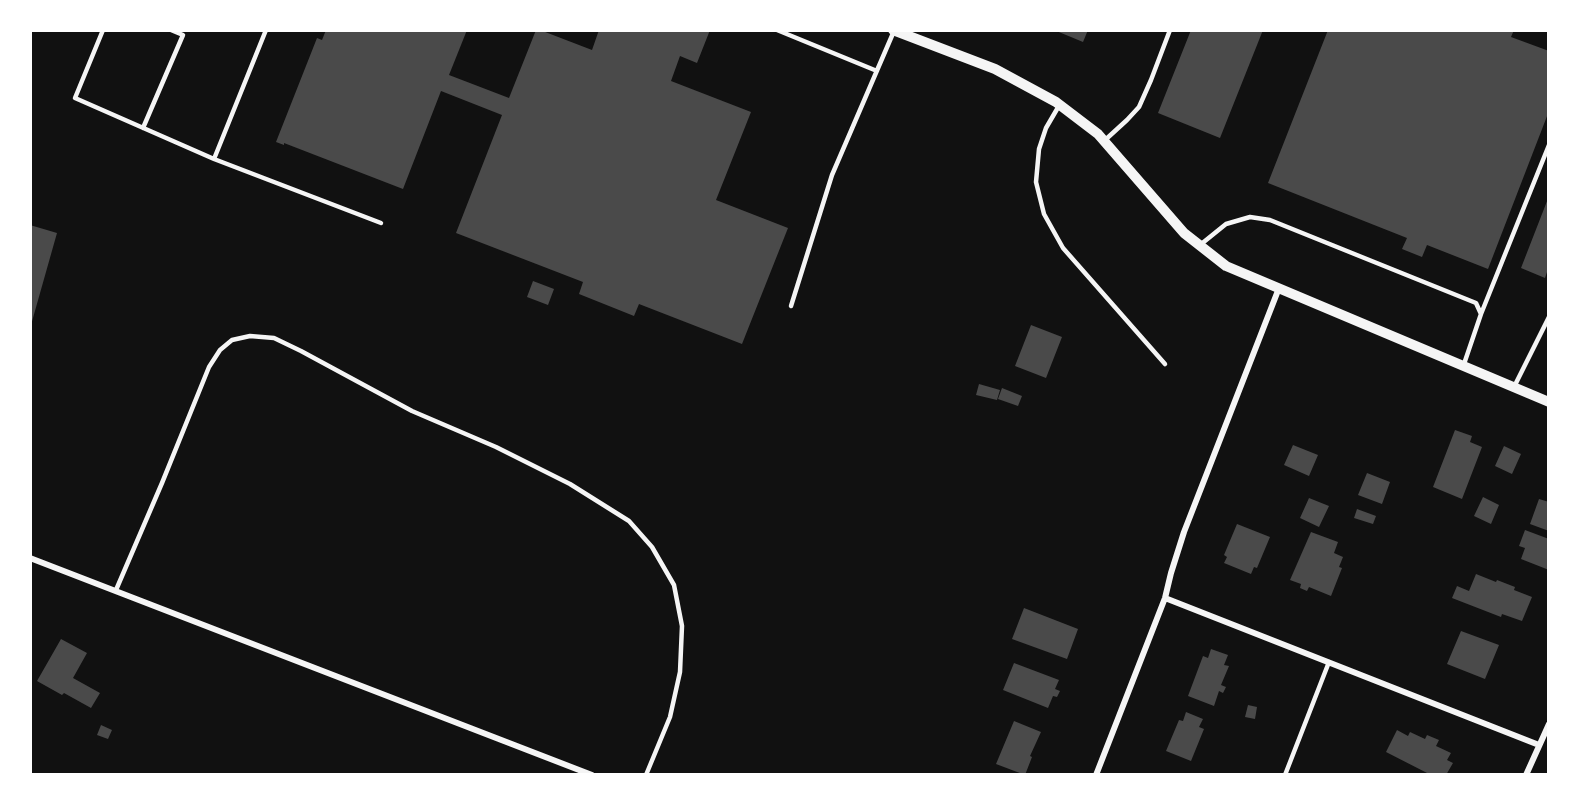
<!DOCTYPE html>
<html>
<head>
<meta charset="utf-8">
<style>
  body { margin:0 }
  #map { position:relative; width:1579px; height:805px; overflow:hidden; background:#111; font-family:"PT Sans Narrow",sans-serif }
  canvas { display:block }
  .frame { position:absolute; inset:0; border:32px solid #fff; pointer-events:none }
</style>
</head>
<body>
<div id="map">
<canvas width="1579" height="805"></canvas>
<div class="frame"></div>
</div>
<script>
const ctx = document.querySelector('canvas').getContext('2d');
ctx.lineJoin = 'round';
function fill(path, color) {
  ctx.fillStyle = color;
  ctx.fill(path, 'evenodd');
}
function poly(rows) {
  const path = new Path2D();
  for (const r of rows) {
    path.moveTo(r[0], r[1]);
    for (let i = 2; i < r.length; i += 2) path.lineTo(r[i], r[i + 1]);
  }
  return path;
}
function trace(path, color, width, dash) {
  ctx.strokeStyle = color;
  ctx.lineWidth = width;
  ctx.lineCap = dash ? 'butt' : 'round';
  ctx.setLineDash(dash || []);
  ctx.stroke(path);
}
fill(poly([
  [326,30,467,30,449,75,509,98,536,30,540,30,592,50,599,30,710,30,697,63,680,56,671,81,751,112,716,200,788,228,742,344,639,304,634,316,579,294,583,282,456,233,502,115,441,91,403,189,284,143,284,145,276,142,317,38,322,40],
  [1054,30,1088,30,1083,42],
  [1191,30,1263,30,1220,138,1158,113],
  [1328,30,1514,30,1511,37,1549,51,1549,111,1488,269,1427,245,1422,257,1402,249,1407,238,1268,183],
  [1549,196,1549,266,1545,278,1521,268],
  [30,225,57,233,31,325,30,324],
  [533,281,554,289,548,305,527,297],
  [1031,325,1062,337,1046,378,1015,366],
  [979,384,1000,390,997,400,976,395],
  [1002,388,1022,396,1018,406,998,399],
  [1455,430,1472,436,1470,442,1482,447,1462,499,1433,487],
  [1293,445,1318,455,1309,476,1284,465],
  [1504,446,1521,454,1512,474,1495,466],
  [1367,473,1390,482,1382,504,1358,495],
  [1483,497,1499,505,1491,524,1474,516],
  [1309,498,1329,506,1319,527,1300,518],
  [1539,499,1549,502,1549,531,1530,524],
  [1357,509,1376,516,1373,524,1354,518],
  [1237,524,1270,537,1257,568,1254,567,1251,574,1224,563,1227,557,1224,555],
  [1525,530,1549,539,1549,570,1521,559,1525,548,1519,546],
  [1311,532,1338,542,1334,553,1343,557,1339,567,1342,568,1331,596,1309,587,1307,591,1300,588,1301,584,1290,580],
  [1476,574,1496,582,1497,580,1515,587,1514,590,1532,597,1522,621,1502,614,1501,617,1452,598,1457,586,1469,591],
  [1024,608,1078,629,1067,659,1012,639],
  [1461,631,1499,645,1485,679,1447,664],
  [61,639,87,653,73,678,100,693,91,708,64,693,62,695,37,681],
  [1211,649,1228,655,1224,665,1229,666,1221,685,1226,687,1223,693,1219,691,1214,706,1188,696,1203,656,1208,658],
  [1014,663,1059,680,1055,689,1060,691,1057,697,1053,696,1048,708,1003,690],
  [1248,705,1257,707,1255,719,1245,717],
  [1186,712,1203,719,1199,727,1204,729,1191,761,1166,751,1179,720,1183,721],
  [1014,721,1041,732,1030,756,1032,757,1025,775,996,764],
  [101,725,112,730,108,739,97,735],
  [1397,730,1408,736,1410,732,1425,739,1427,735,1439,740,1436,746,1451,753,1447,760,1453,763,1446,775,1439,773,1438,775,1431,775,1386,752]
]), '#4a4a4a');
trace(poly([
  [103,30,75,98,214,159,381,223],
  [777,30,877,71],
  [1060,104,1046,128,1039,149,1036,182,1044,214,1063,248,1165,364],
  [143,128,183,35,171,30],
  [1104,141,1127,120,1139,107,1151,80,1170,30],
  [214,159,266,30],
  [1200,245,1226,224,1250,217,1270,220,1476,303,1481,314,1464,364],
  [791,306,832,175,894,31],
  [1481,314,1549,145],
  [1514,387,1549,317],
  [116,590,162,483,209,367,220,350,232,340,250,336,274,338,301,351,412,411,496,447,570,484,629,521,652,547,674,585,682,626,680,672,670,717,646,775],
  [1285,775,1329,662]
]), '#f5f5f5', 4.5);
trace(poly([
  [30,558,592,775],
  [1165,598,1539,745],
  [1096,775,1165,598,1171,573,1184,532,1279,288],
  [1526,775,1549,724]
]), '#f5f5f5', 6);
trace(poly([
  [893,30,995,69,1056,102,1098,134,1184,233,1226,266,1549,402]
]), '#f5f5f5', 10);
</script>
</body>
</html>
